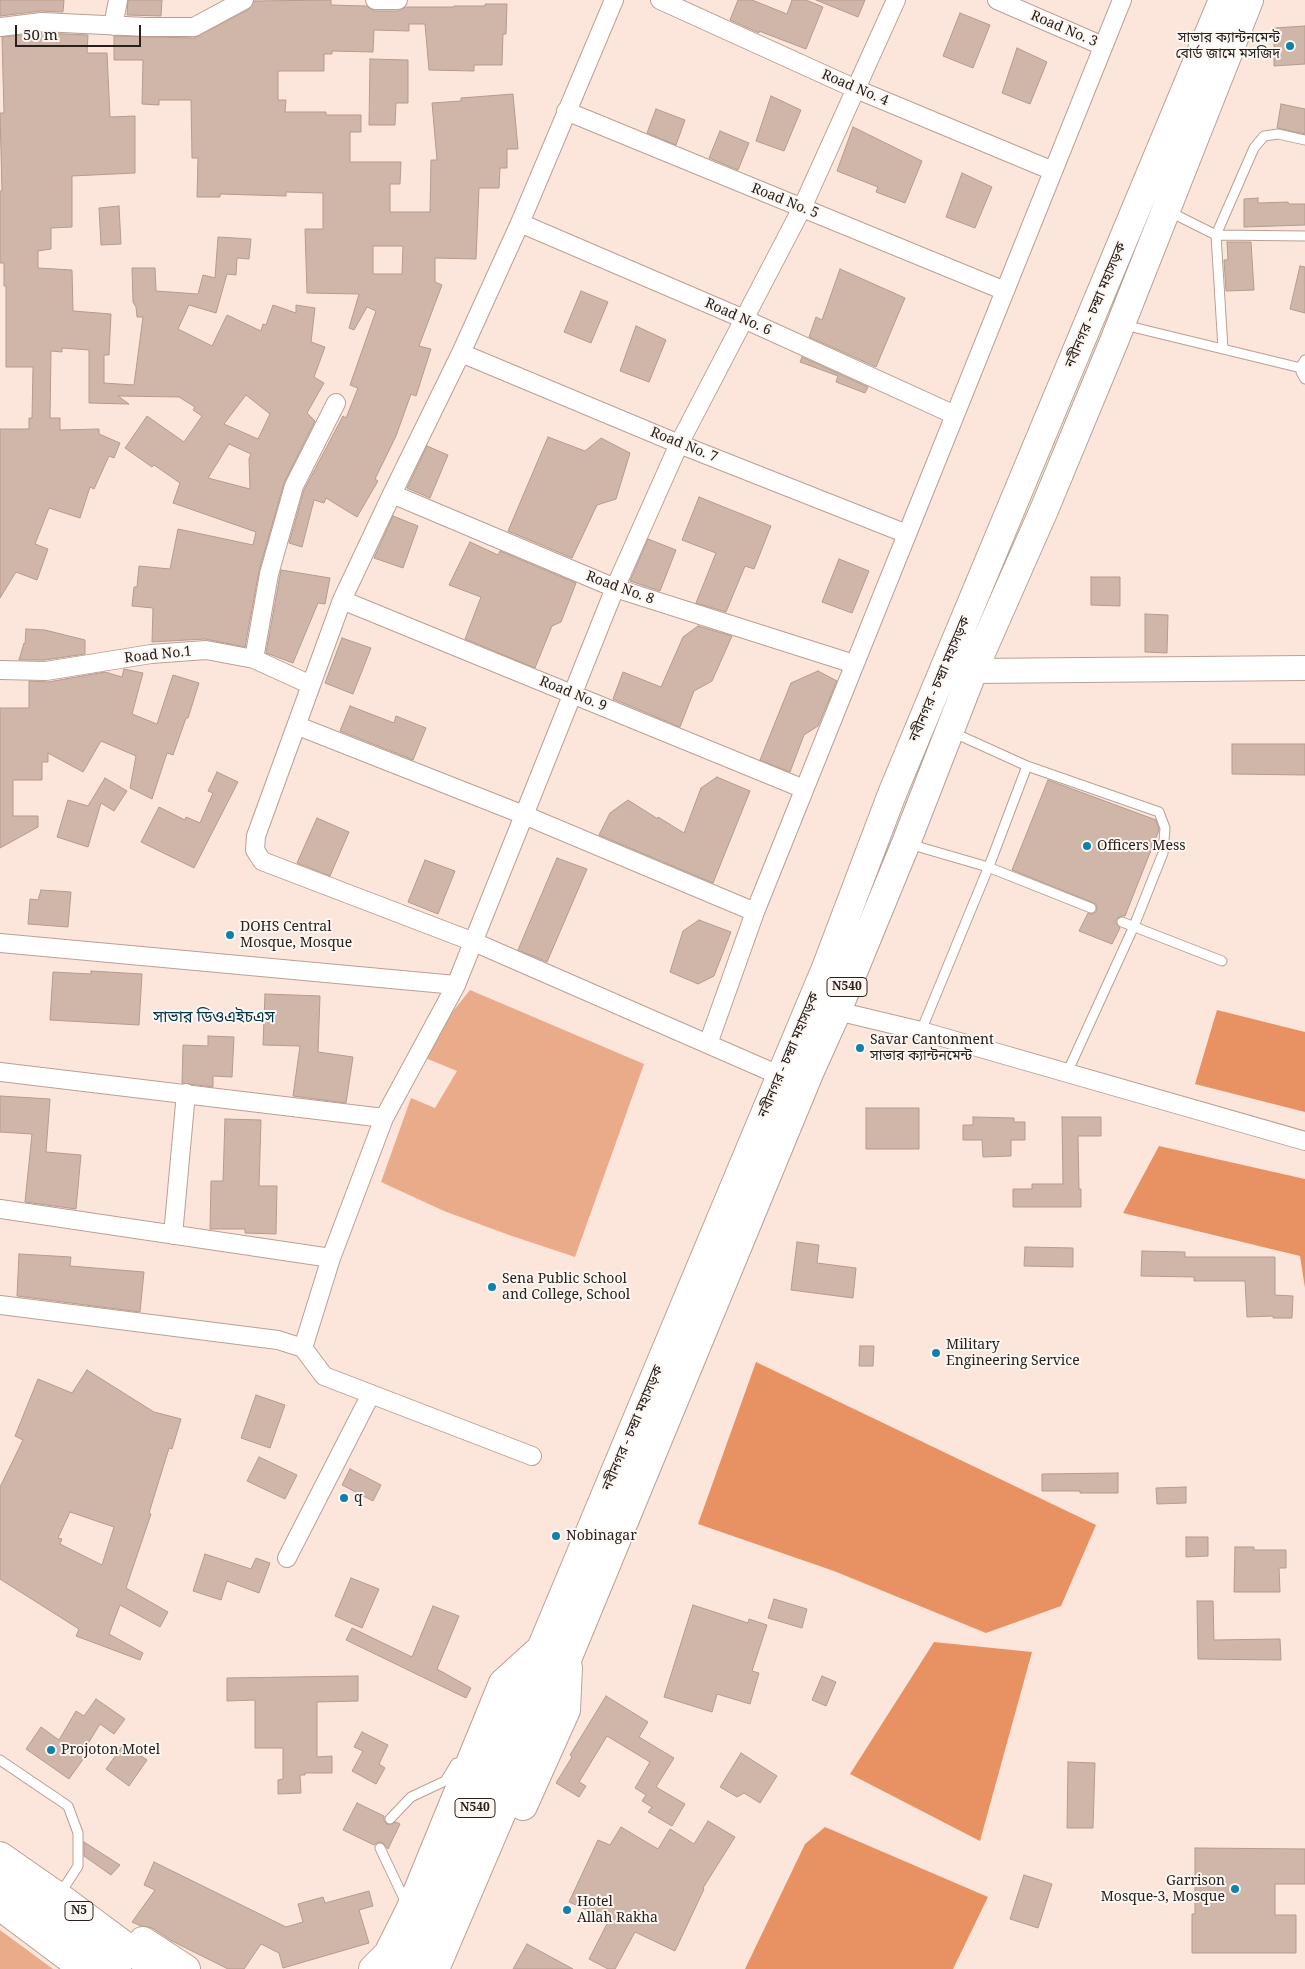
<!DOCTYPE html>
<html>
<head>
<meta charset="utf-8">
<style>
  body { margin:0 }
  #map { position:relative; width:1305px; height:1969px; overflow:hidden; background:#fce6db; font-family:"Noto Serif",serif }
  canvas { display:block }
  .scale { position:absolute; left:15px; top:25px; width:126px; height:22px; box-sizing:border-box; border:2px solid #29201b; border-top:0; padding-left:6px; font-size:15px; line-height:18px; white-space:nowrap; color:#29201b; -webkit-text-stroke:4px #fdf7f4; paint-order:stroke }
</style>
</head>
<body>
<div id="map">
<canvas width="1305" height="1969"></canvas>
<div class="scale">50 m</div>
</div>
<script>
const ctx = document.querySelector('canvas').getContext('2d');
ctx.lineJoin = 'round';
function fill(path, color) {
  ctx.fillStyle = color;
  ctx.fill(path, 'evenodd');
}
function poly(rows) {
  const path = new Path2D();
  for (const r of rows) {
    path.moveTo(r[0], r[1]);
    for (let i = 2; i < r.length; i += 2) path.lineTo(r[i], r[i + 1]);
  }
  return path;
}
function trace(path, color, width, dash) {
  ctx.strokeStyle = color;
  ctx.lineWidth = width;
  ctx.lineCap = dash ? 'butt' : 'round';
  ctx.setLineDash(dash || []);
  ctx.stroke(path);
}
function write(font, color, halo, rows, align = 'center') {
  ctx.font = font + ' "Noto Serif","Noto Sans Bengali",serif';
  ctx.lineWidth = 4;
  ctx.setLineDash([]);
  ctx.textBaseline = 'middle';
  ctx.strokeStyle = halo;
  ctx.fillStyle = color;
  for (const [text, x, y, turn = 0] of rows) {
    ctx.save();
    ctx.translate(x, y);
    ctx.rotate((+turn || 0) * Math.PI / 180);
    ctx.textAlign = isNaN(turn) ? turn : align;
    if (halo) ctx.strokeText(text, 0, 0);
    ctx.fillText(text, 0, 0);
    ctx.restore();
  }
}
fill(poly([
  [470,990,644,1064,575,1257,509,1235,444,1211,381,1182,411,1098,435,1108,457,1071,418,1055],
  [0,1930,53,1969,0,1969]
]), '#eaab8b');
fill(poly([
  [1217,1010,1305,1032,1305,1112,1195,1084],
  [1159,1146,1305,1179,1305,1288,1300,1256,1123,1213],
  [756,1362,1096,1525,1061,1606,986,1633,834,1571,698,1524],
  [934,1642,1032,1652,980,1841,850,1774],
  [825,1827,988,1897,953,1969,745,1969,805,1844]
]), '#e89263');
const building = poly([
  [0,0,64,0,63,12,41,11,0,16,0,0],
  [128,0,162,0,161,16,127,15,128,0],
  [331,0,331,5,366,6,375,11,398,11,406,7,454,7,454,6,485,6,485,4,507,4,506,34,503,34,502,65,474,65,474,71,429,70,425,24,409,24,409,31,374,30,373,52,332,51,332,54,324,54,324,71,278,71,278,100,286,100,285,112,326,112,326,115,361,115,361,132,350,132,350,162,401,162,400,184,390,184,390,212,430,212,431,160,437,160,432,103,461,101,461,98,513,94,518,149,507,149,507,168,500,168,499,188,479,188,476,259,435,258,435,282,442,285,419,346,431,349,416,396,411,394,396,436,375,479,378,481,357,517,326,498,324,503,314,500,302,547,289,543,304,490,343,416,346,418,358,388,350,385,376,311,367,307,354,330,349,328,359,294,307,293,305,229,323,229,323,193,286,192,286,196,220,194,220,197,197,197,198,158,192,158,191,100,159,100,159,105,142,104,143,60,114,60,114,36,194,38,249,9,254,1,331,0],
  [373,246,403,246,402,274,373,274,373,246],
  [738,0,752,0,787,14,792,0,806,0,823,7,806,49,759,31,759,33,730,20,738,0],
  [816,0,865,0,858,17,816,0],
  [960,13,990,25,973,68,943,56,960,13],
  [1305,26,1305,64,1274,66,1274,28,1305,26],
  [42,33,88,35,87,53,107,53,110,117,135,116,135,173,72,176,72,227,51,228,51,249,38,251,38,268,72,270,73,311,111,314,109,355,104,355,104,383,134,385,143,317,137,317,136,307,133,302,132,268,155,268,156,291,198,294,203,275,215,278,218,237,251,239,249,259,237,258,236,275,227,274,216,313,189,305,178,329,212,346,227,315,261,331,263,324,266,325,273,305,296,313,296,305,315,308,311,342,325,347,314,377,324,383,307,413,315,421,284,483,259,571,245,647,205,639,152,642,153,608,132,606,134,587,137,587,139,566,170,569,178,529,253,545,256,532,173,503,180,483,154,465,152,467,125,448,147,416,184,442,202,416,193,410,195,407,179,397,118,396,129,404,89,403,89,350,62,348,62,352,51,351,50,418,60,418,60,430,99,429,99,434,120,443,114,458,109,456,94,489,90,487,80,518,49,508,35,544,48,549,37,580,16,572,0,598,0,429,29,429,29,418,32,418,33,367,6,367,6,286,4,286,4,263,0,263,0,191,2,191,0,113,4,113,2,37,42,33],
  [246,395,270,414,258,439,224,424,246,395],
  [229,444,251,454,249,459,250,489,208,478,229,444],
  [1017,48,1047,62,1030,104,1002,93,1017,48],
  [370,59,408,60,408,103,396,103,395,125,369,125,370,59],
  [771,96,801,110,784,151,756,141,771,96],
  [1281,104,1305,109,1305,134,1277,128,1281,104],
  [656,109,685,120,676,145,647,133,656,109],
  [853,127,922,161,905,203,876,192,878,187,837,171,853,127],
  [720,131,749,143,738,170,709,158,720,131],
  [962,173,992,187,975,228,946,217,962,173],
  [1258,198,1258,203,1288,202,1289,204,1305,204,1305,225,1244,227,1244,199,1258,198],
  [119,206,121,244,101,245,99,208,119,206],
  [1227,242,1251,242,1254,290,1226,291,1224,260,1228,260,1227,242],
  [1300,266,1305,267,1305,313,1290,309,1300,266],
  [840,269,905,298,876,367,809,337,816,317,822,320,840,269],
  [581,291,608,302,591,343,564,332,581,291],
  [636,326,666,340,649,382,620,371,636,326],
  [802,357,868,387,865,393,836,382,838,376,800,362,802,357],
  [548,437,585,451,601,438,630,453,616,499,597,505,572,558,508,531,548,437],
  [427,446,448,455,430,498,407,488,427,446],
  [699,497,771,526,754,569,745,566,726,612,696,603,716,553,682,540,699,497],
  [393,516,418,526,403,568,374,558,393,516],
  [648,539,676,550,660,591,630,581,648,539],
  [470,542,498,555,500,551,576,583,561,622,552,626,535,668,465,639,481,597,449,585,470,542],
  [839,559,869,571,852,613,822,602,839,559],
  [281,570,330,578,325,604,318,603,293,663,266,653,281,570],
  [1091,577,1120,577,1120,606,1091,605,1091,577],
  [1145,614,1168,615,1167,653,1145,652,1145,614],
  [698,626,732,636,712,681,694,691,680,727,613,699,623,672,661,687,683,637,698,626],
  [26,629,45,630,85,640,85,654,45,660,19,660,24,643,25,644,26,629],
  [342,638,371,648,353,694,325,683,342,638],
  [124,669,143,673,132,714,157,724,173,675,199,683,188,718,186,718,173,755,167,753,152,799,130,788,136,756,101,741,83,772,48,753,48,762,42,762,42,780,13,780,13,816,38,816,38,827,0,848,0,708,29,708,29,681,48,682,105,672,122,677,124,669],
  [818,671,837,681,818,726,804,735,790,772,760,760,791,683,818,671],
  [350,706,394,723,396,716,426,728,413,760,340,731,350,706],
  [1232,744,1305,744,1305,775,1232,774,1232,744],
  [217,772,238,782,194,868,141,842,159,807,185,820,186,817,200,823,213,793,208,791,217,772],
  [717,777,750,791,713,883,599,835,610,813,628,800,658,819,658,817,684,833,701,788,717,777],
  [105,778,127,791,114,811,101,803,88,847,57,837,68,800,88,806,105,778],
  [1048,780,1156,820,1159,830,1125,916,1121,916,1116,919,1116,923,1120,928,1112,944,1079,931,1088,913,1092,914,1097,911,1096,904,1012,870,1048,780],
  [317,818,349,832,330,876,297,863,317,818],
  [557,858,587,869,547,962,518,950,557,858],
  [425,860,455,871,438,914,408,902,425,860],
  [41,890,71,892,68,927,28,924,30,899,38,900,41,890],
  [699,920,731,932,714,976,698,984,670,972,683,931,699,920],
  [91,971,142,974,139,1025,50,1020,53,972,91,974,91,971],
  [265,994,320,996,318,1052,353,1057,346,1103,293,1096,300,1046,263,1045,265,994],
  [208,1036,234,1037,232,1077,213,1076,213,1087,182,1083,183,1045,208,1046,208,1036],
  [0,1096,50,1099,46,1152,81,1155,76,1209,25,1202,32,1134,0,1132,0,1096],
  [866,1108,919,1108,919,1149,866,1149,866,1108],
  [973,1117,1014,1118,1014,1122,1025,1122,1025,1140,1011,1140,1011,1156,983,1157,982,1140,963,1140,963,1125,973,1125,973,1117],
  [1062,1117,1101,1117,1101,1136,1078,1136,1079,1189,1081,1189,1081,1207,1013,1207,1013,1189,1032,1189,1032,1184,1063,1184,1062,1117],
  [225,1119,261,1120,259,1186,277,1186,276,1234,245,1233,245,1229,210,1229,211,1181,223,1181,225,1119],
  [797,1242,819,1245,817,1263,856,1268,853,1298,791,1290,797,1242],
  [1025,1247,1073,1248,1073,1267,1024,1266,1025,1247],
  [1142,1251,1185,1252,1185,1257,1275,1257,1275,1295,1293,1296,1292,1318,1273,1318,1273,1316,1247,1317,1245,1281,1194,1281,1194,1277,1141,1276,1142,1251],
  [19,1254,71,1257,70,1266,144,1272,140,1312,17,1296,19,1254],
  [860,1346,874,1346,873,1366,859,1366,860,1346],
  [87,1370,154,1412,181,1419,172,1449,169,1448,149,1513,151,1514,126,1588,168,1612,160,1627,120,1605,109,1634,143,1653,140,1660,76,1636,79,1629,0,1579,0,1487,23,1440,15,1436,38,1379,72,1393,87,1370],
  [70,1512,114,1527,102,1565,60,1544,62,1539,58,1538,70,1512],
  [256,1395,285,1405,270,1448,241,1438,256,1395],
  [259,1457,297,1475,285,1499,247,1481,259,1457],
  [350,1469,381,1485,373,1501,342,1485,350,1469],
  [1118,1473,1118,1493,1080,1493,1080,1491,1042,1491,1042,1474,1118,1473],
  [1186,1487,1186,1503,1157,1504,1156,1488,1186,1487],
  [1186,1537,1208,1537,1208,1556,1186,1557,1186,1537],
  [1235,1547,1254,1547,1254,1550,1286,1550,1286,1568,1279,1568,1280,1592,1234,1592,1235,1547],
  [205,1554,251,1569,256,1558,270,1563,259,1593,227,1581,221,1600,193,1591,205,1554],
  [351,1578,379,1589,362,1628,335,1616,351,1578],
  [774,1599,807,1609,802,1628,768,1618,774,1599],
  [1197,1601,1213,1601,1214,1640,1280,1639,1281,1660,1198,1659,1197,1601],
  [693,1605,748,1623,749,1619,767,1625,752,1671,759,1673,750,1704,717,1694,712,1712,664,1697,693,1605],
  [433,1606,459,1616,437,1669,471,1688,466,1698,346,1640,352,1628,412,1657,433,1606],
  [358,1676,358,1701,317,1702,317,1757,332,1756,332,1773,305,1773,305,1775,300,1775,301,1793,278,1794,278,1780,283,1779,283,1748,255,1748,255,1700,227,1701,227,1678,358,1676],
  [822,1676,836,1682,826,1706,812,1700,822,1676],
  [606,1696,648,1722,639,1737,674,1758,656,1787,685,1804,672,1826,648,1812,652,1807,642,1801,646,1795,635,1788,650,1762,607,1736,579,1782,586,1786,579,1797,556,1783,572,1757,570,1755,606,1696],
  [96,1699,125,1719,114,1734,100,1724,81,1755,84,1758,69,1779,26,1749,41,1727,59,1740,76,1711,84,1716,96,1699],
  [362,1732,388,1745,379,1764,385,1768,376,1784,352,1771,363,1751,354,1747,362,1732],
  [124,1744,147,1760,129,1786,106,1769,124,1744],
  [741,1753,777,1776,760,1803,744,1793,737,1797,720,1787,741,1753],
  [1068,1762,1095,1763,1093,1828,1067,1828,1068,1762],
  [357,1803,384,1816,384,1821,388,1825,396,1822,400,1824,388,1849,383,1843,378,1842,374,1845,343,1830,357,1803],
  [708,1821,735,1837,703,1888,704,1889,675,1951,635,1932,615,1969,608,1969,589,1959,609,1920,569,1902,598,1840,610,1845,621,1827,658,1849,670,1829,694,1844,708,1821],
  [84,1842,120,1865,111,1875,84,1856,84,1842],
  [1195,1848,1305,1849,1305,1884,1275,1884,1275,1915,1296,1915,1296,1953,1192,1953,1192,1914,1195,1914,1195,1848],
  [154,1862,286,1927,303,1922,298,1904,323,1897,325,1903,369,1891,373,1906,359,1910,369,1943,283,1968,279,1953,261,1944,244,1969,228,1969,172,1941,152,1928,141,1926,132,1922,155,1890,144,1885,154,1862],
  [1024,1875,1052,1884,1038,1928,1010,1919,1024,1875],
  [527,1944,573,1969,513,1969,527,1944]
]);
fill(building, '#d0b6a8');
trace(building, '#b49b8e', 1);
const lane = poly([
  [1168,211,1216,235,1254,148,1264,136,1278,134,1305,140],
  [1124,325,1301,368],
  [1223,349,1216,235,1305,236],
  [1305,360,1301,366,1301,372,1305,379],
  [1027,766,1159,812,1165,828,1163,853,1134,926,1067,1073],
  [909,844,988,867,1091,908],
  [1122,922,1222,961],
  [921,1031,991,861,1027,766,952,732],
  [0,1760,68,1806,78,1833,78,1866,60,1894],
  [390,1819,411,1797,445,1781,456,1763],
  [380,1848,406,1903]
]);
const street = poly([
  [375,0,398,0],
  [614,0,520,223,461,353,392,494,342,600,256,836,255,850,262,861,474,942,781,1076],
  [660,0,856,89,1053,171],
  [997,0,1103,46],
  [113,26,118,0],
  [0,27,42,22,146,27,194,27,244,0],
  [566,111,1005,291],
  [520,223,744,319,955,415],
  [461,353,679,444,907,534],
  [392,494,615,588,854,664],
  [342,600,804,789],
  [254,659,269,574,294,486,336,403],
  [0,670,46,671,151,654,206,650,254,659,311,685],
  [298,726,524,815,755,912],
  [0,943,456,985],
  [837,1011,921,1031,1305,1141],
  [708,1044,755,912,1122,0],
  [0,1072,384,1118],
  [0,1209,331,1258],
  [173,1235,186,1093],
  [0,1305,278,1340,303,1348,324,1376,532,1456],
  [303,1348,331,1258,384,1118,456,985,615,588,679,444,802,208,896,0],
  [287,1558,371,1394]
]);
const secondary = poly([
  [973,671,1305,668]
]);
const highway = poly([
  [523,1806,566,1710,568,1668],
  [0,1856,66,1902,156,1969],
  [0,1882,117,1969],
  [0,1906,84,1969],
  [143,1941,186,1969],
  [373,1969,388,1954,410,1910,503,1683,536,1653],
  [407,1969,826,968,892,794,1223,0],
  [435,1969,568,1657,810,1071,837,1011,906,843,973,671,1044,510,1115,339,1249,0]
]);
trace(lane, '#baa094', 11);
trace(street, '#baa094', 20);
trace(secondary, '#baa094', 26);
trace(highway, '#baa094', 30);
trace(lane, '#fff', 9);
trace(street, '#fff', 18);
trace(secondary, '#fff', 24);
trace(highway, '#fff', 28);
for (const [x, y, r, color] of [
  [1290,46,5,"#0e82a8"],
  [1087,846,5,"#0e82a8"],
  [230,935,5,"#0e82a8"],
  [860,1048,5,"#0e82a8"],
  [492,1287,5,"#0e82a8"],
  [936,1353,5,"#0e82a8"],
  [344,1498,5,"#0e82a8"],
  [556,1536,5,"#0e82a8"],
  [51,1750,5,"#0e82a8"],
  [1235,1889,5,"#0e82a8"],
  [567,1910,5,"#0e82a8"]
]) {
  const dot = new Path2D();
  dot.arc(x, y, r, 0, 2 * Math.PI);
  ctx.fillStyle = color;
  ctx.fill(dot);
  trace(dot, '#fdf7f4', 2);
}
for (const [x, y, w] of [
  [847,987,40],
  [475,1808,40],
  [79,1911,28]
]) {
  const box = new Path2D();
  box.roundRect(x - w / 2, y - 9.5, w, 19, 4);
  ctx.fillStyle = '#fdf7f4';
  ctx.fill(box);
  trace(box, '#29201b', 1);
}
write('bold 12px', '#29201b', null, [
  ["N540",847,987],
  ["N540",475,1808],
  ["N5",79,1911]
]);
write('14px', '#29201b', '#fdf7f4', [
  ["Road No. 3",1064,29,23],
  ["Road No. 4",855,88,23],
  ["Road No. 5",785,201,22],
  ["নবীনগর - চন্দ্রা মহাসড়ক",1096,305,-67],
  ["Road No. 6",738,317,24],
  ["Road No. 7",684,445,22],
  ["Road No. 8",620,588,20],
  ["Road No.1",158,655,-6],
  ["নবীনগর - চন্দ্রা মহাসড়ক",940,679,-67],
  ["Road No. 9",573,694,22],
  ["নবীনগর - চন্দ্রা মহাসড়ক",789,1055,-67],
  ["নবীনগর - চন্দ্রা মহাসড়ক",633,1428,-67]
]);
write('14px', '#29201b', '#fdf7f4', [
  ["সাভার ক্যান্টনমেন্ট",1280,38,"right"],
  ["বোর্ড জামে মসজিদ",1280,54,"right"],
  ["Officers Mess",1097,846],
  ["DOHS Central",240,927],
  ["Mosque, Mosque",240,943],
  ["Savar Cantonment",870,1040],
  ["সাভার ক্যান্টনমেন্ট",870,1056],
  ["Sena Public School",502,1279],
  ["and College, School",502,1295],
  ["Military",946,1345],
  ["Engineering Service",946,1361],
  ["q",354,1498],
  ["Nobinagar",566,1536],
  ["Projoton Motel",61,1750],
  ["Garrison",1225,1881,"right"],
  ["Mosque-3, Mosque",1225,1897,"right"],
  ["Hotel",577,1902],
  ["Allah Rakha",577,1918]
], 'left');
write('16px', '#003547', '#fdf7f4', [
  ["সাভার ডিওএইচএস",214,1017]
]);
</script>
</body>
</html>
